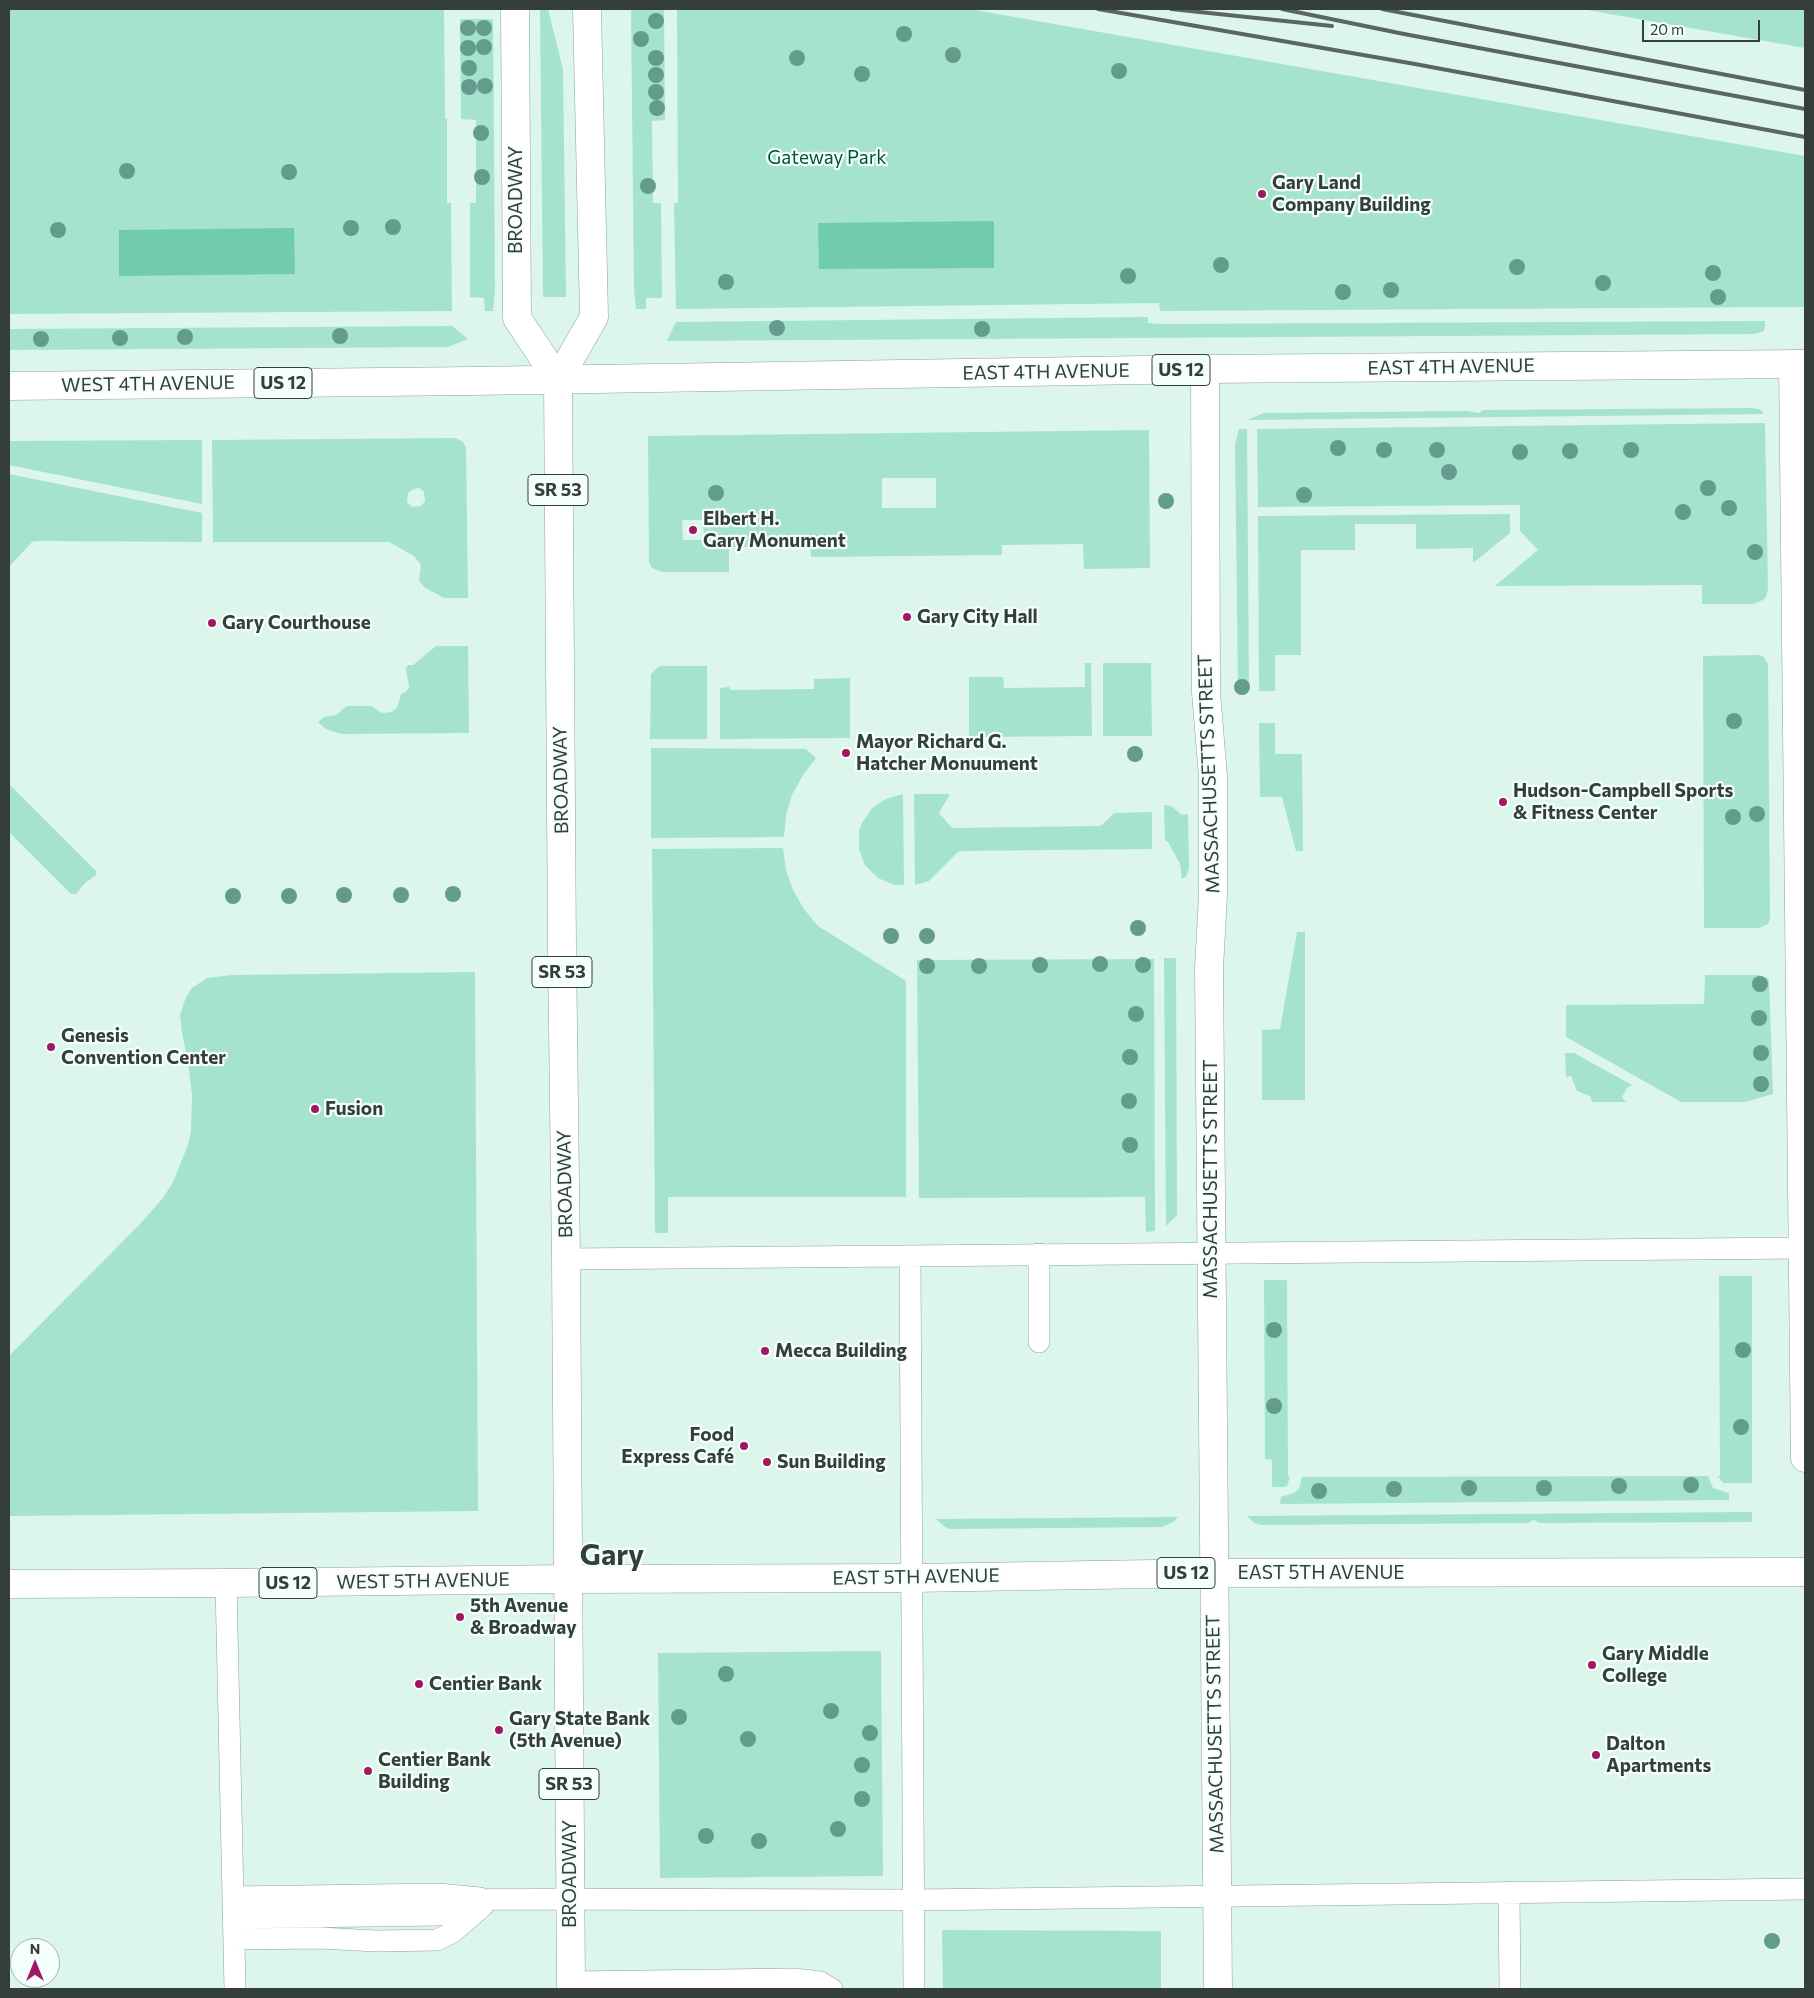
<!DOCTYPE html>
<html>
<head>
<meta charset="utf-8">
<style>
  body { margin:0 }
  #map { position:relative; width:1814px; height:1998px; overflow:hidden; background:#dcf6ec; font-family:Commissioner,sans-serif }
  canvas { display:block }
  .frame { position:absolute; inset:0; border:10px solid #343e3b; pointer-events:none }
  .north { position:absolute; left:10px; top:1938px; width:50px; height:50px; box-sizing:border-box; background:#f4fffb; border:1px solid #a7b2ae; border-radius:50%; rotate:0deg; font-size:14px; font-weight:700; line-height:20px; text-align:center; color:#343e3b }
  .north::after { content:''; display:block; margin:auto; width:18px; height:22px; background:#a11762; clip-path:polygon(50% 0,100% 100%,50% 72%,0 100%) }
  .scale { position:absolute; left:1642px; top:20px; width:118px; height:22px; box-sizing:border-box; border:2px solid #343e3b; border-top:0; padding-left:6px; font-size:15px; line-height:18px; white-space:nowrap; color:#343e3b; -webkit-text-stroke:4px #f4fffb; paint-order:stroke }
</style>
</head>
<body>
<div id="map">
<canvas width="1814" height="1998"></canvas>
<div class="frame"></div>
<div class="north">N</div>
<div class="scale">20 m</div>
</div>
<script>
const ctx = document.querySelector('canvas').getContext('2d');
ctx.lineJoin = 'round';
function fill(path, color) {
  ctx.fillStyle = color;
  ctx.fill(path, 'evenodd');
}
function poly(rows) {
  const path = new Path2D();
  for (const r of rows) {
    path.moveTo(r[0], r[1]);
    for (let i = 2; i < r.length; i += 2) path.lineTo(r[i], r[i + 1]);
  }
  return path;
}
function trace(path, color, width, dash) {
  ctx.strokeStyle = color;
  ctx.lineWidth = width;
  ctx.lineCap = dash ? 'butt' : 'round';
  ctx.setLineDash(dash || []);
  ctx.stroke(path);
}
function write(font, color, halo, rows, align = 'center') {
  ctx.font = font + ' Commissioner,sans-serif';
  ctx.lineWidth = 4.5;
  ctx.setLineDash([]);
  ctx.textBaseline = 'middle';
  ctx.strokeStyle = halo;
  ctx.fillStyle = color;
  for (const [text, x, y, turn = 0] of rows) {
    ctx.save();
    ctx.translate(x, y);
    ctx.rotate((+turn || 0) * Math.PI / 180);
    ctx.textAlign = isNaN(turn) ? turn : align;
    if (halo) ctx.strokeText(text, 0, 0);
    ctx.fillText(text, 0, 0);
    ctx.restore();
  }
}
fill(poly([
  [9,9,444,9,445,119,447,119,447,203,451,203,452,311,9,314],
  [540,9,548,9,563,69,566,297,543,297],
  [631,9,664,9,665,120,652,121,653,203,661,203,662,298,646,298,646,309,636,309,634,290],
  [677,9,969,9,1805,156,1805,309,1805,307,1788,307,1160,311,1159,303,676,309,674,203,678,203],
  [1577,9,1805,9,1805,48,1581,9],
  [460,19,493,19,495,290,493,311,485,311,484,298,470,297,470,203,476,203,476,120,461,119],
  [1148,317,1148,323,1160,324,1765,321,1765,326,1764,331,1754,334,667,341,676,322],
  [452,326,468,339,448,347,9,350,9,329],
  [1753,408,1761,410,1764,414,1247,420,1264,413,1466,411,1479,413,1483,410],
  [1765,423,1768,589,1766,597,1763,600,1753,604,1702,604,1702,585,1495,586,1538,550,1520,531,1520,505,1258,507,1257,429],
  [1239,429,1247,429,1249,691,1238,687,1235,444],
  [1149,430,1150,568,1084,569,1083,544,1002,545,1002,555,811,557,810,546,729,547,729,572,662,572,652,568,649,562,648,436],
  [882,478,936,478,936,508,882,508],
  [682,520,703,520,704,540,683,540],
  [455,438,463,442,466,448,468,598,444,598,424,587,419,580,421,565,418,561,414,556,389,542,213,542,212,440],
  [419,488,424,492,425,501,421,506,412,507,407,502,408,493,413,489],
  [202,440,202,504,9,465,9,441],
  [9,474,202,513,202,542,35,541,32,542,9,567],
  [1510,514,1510,533,1473,563,1473,548,1416,549,1416,524,1355,524,1355,550,1301,550,1301,655,1275,655,1275,691,1259,691,1258,516],
  [436,646,468,646,469,733,341,734,326,729,318,722,324,717,336,715,347,706,371,706,382,713,392,712,397,708,401,694,407,691,409,687,406,669,408,665,413,665],
  [1759,655,1764,657,1768,664,1770,919,1768,924,1759,928,1704,928,1703,656],
  [1085,663,1091,663,1092,736,969,737,969,677,1003,677,1004,688,1085,687],
  [1103,663,1151,663,1152,736,1103,736],
  [662,666,707,666,707,739,650,739,651,674,658,667],
  [850,678,850,738,720,739,720,688,730,687,730,690,814,689,814,679],
  [1259,723,1275,723,1275,754,1302,754,1303,851,1296,851,1282,797,1260,797],
  [651,748,806,749,816,758,803,775,792,795,786,815,784,837,651,838],
  [9,784,96,871,96,875,85,883,76,894,71,894,9,832],
  [903,794,904,885,895,885,878,878,865,865,859,849,859,831,862,823,872,808,886,799],
  [914,794,950,794,939,813,952,828,1098,826,1102,825,1114,813,1152,812,1152,849,959,851,929,881,915,885],
  [1164,805,1171,806,1182,815,1188,814,1189,868,1186,877,1182,879,1180,864,1168,842,1165,840],
  [783,848,786,870,793,890,804,909,818,926,906,981,906,1197,668,1197,668,1233,655,1233,652,849],
  [1297,932,1305,932,1305,1100,1262,1100,1262,1030,1280,1029],
  [1164,958,1176,958,1177,1215,1166,1226],
  [1154,959,1155,1231,1146,1232,1145,1197,919,1198,917,960],
  [475,972,478,1511,9,1516,9,1356,140,1224,163,1198,173,1182,188,1145,191,1131,192,1095,188,1062,182,1033,180,1015,186,997,192,988,207,978,232,975],
  [1705,975,1759,975,1769,979,1773,1094,1745,1102,1681,1102,1566,1037,1566,1005,1704,1004],
  [1565,1053,1574,1053,1632,1085,1627,1088,1622,1097,1626,1102,1592,1102,1590,1096,1577,1091,1571,1076,1566,1077],
  [1719,1276,1752,1276,1752,1483,1723,1483,1718,1476,1720,1476],
  [1264,1280,1287,1280,1288,1477,1290,1477,1287,1486,1283,1487,1272,1487,1272,1460,1265,1459],
  [1708,1476,1713,1488,1729,1493,1729,1500,1280,1504,1281,1497,1294,1493,1299,1489,1302,1477],
  [1752,1512,1752,1522,1539,1523,1534,1520,1528,1523,1261,1525,1254,1523,1247,1516],
  [1178,1517,1173,1522,1162,1527,950,1529,945,1527,936,1519],
  [881,1651,883,1876,660,1878,658,1653],
  [942,1930,1161,1931,1161,1989,943,1989]
]), '#a5e3cd');
fill(poly([
  [994,221,994,268,819,269,818,223],
  [294,228,295,274,119,276,119,230]
]), '#71cbaf');
const service = poly([
  [1039,1254,1039,1342],
  [910,1256,914,1989],
  [566,1259,1805,1248],
  [226,1583,235,1989],
  [1509,1892,1510,1989],
  [233,1897,438,1894,480,1898],
  [233,1918,440,1915,491,1899,913,1900,1805,1889],
  [234,1939,320,1938,376,1941,437,1940,453,1932,483,1906],
  [571,1982,794,1979,820,1982,832,1989]
]);
const minor = poly([
  [1793,364,1805,1458]
]);
const tertiary = poly([
  [1205,369,1206,692,1213,777,1213,895,1209,968,1218,1989]
]);
const secondary = poly([
  [515,9,517,318,558,380,594,317,587,9]
]);
const primary = poly([
  [558,380,562,949,566,1259,571,1989],
  [9,386,473,381,1205,369,1805,364],
  [9,1584,226,1583,567,1579,912,1578,1213,1573,1805,1572]
]);
trace(service, '#8ba39a', 22);
trace(minor, '#8ba39a', 29);
trace(tertiary, '#8ba39a', 29);
trace(secondary, '#8ba39a', 29);
trace(primary, '#8ba39a', 29);
trace(service, '#fff', 21);
trace(minor, '#fff', 28);
trace(tertiary, '#fff', 28);
trace(secondary, '#fff', 28);
trace(primary, '#fff', 28);
trace(poly([
  [1098,9,1415,64,1805,137],
  [1171,9,1332,26],
  [1282,9,1404,34,1805,109],
  [1382,9,1805,90]
]), '#596662', 4);
ctx.fillStyle = '#639b8d';
for (const [x, y] of [
  [656,21],
  [468,28],
  [484,28],
  [904,34],
  [641,39],
  [484,47],
  [468,48],
  [953,55],
  [656,58],
  [797,58],
  [469,68],
  [1119,71],
  [862,74],
  [656,75],
  [485,86],
  [469,87],
  [656,92],
  [657,108],
  [481,133],
  [127,171],
  [289,172],
  [482,177],
  [648,186],
  [393,227],
  [351,228],
  [58,230],
  [1221,265],
  [1517,267],
  [1713,273],
  [1128,276],
  [726,282],
  [1603,283],
  [1391,290],
  [1343,292],
  [1718,297],
  [777,328],
  [982,329],
  [340,336],
  [185,337],
  [120,338],
  [41,339],
  [1338,448],
  [1384,450],
  [1437,450],
  [1631,450],
  [1570,451],
  [1520,452],
  [1449,472],
  [1708,488],
  [716,493],
  [1304,495],
  [1166,501],
  [1729,508],
  [1683,512],
  [1755,552],
  [1242,687],
  [1734,721],
  [1135,754],
  [1757,814],
  [1733,817],
  [453,894],
  [344,895],
  [401,895],
  [233,896],
  [289,896],
  [1138,928],
  [891,936],
  [927,936],
  [1100,964],
  [1040,965],
  [1143,965],
  [927,966],
  [979,966],
  [1760,984],
  [1136,1014],
  [1759,1018],
  [1761,1053],
  [1130,1057],
  [1761,1084],
  [1129,1101],
  [1130,1145],
  [1274,1330],
  [1743,1350],
  [1274,1406],
  [1741,1427],
  [1691,1485],
  [1619,1486],
  [1469,1488],
  [1544,1488],
  [1394,1489],
  [1319,1491],
  [726,1674],
  [831,1711],
  [679,1717],
  [870,1733],
  [748,1739],
  [862,1765],
  [862,1799],
  [838,1829],
  [706,1836],
  [759,1841],
  [1772,1941]
]) {
  ctx.beginPath();
  ctx.arc(x, y, 8, 0, 2 * Math.PI);
  ctx.fill();
}
for (const [x, y, r, color] of [
  [1262,194,5,"#a11762"],
  [693,530,5,"#a11762"],
  [907,617,5,"#a11762"],
  [212,623,5,"#a11762"],
  [846,753,5,"#a11762"],
  [1503,802,5,"#a11762"],
  [51,1047,5,"#a11762"],
  [315,1109,5,"#a11762"],
  [765,1351,5,"#a11762"],
  [744,1446,5,"#a11762"],
  [767,1462,5,"#a11762"],
  [460,1617,5,"#a11762"],
  [1592,1665,5,"#a11762"],
  [419,1684,5,"#a11762"],
  [499,1730,5,"#a11762"],
  [1596,1755,5,"#a11762"],
  [368,1771,5,"#a11762"]
]) {
  const dot = new Path2D();
  dot.arc(x, y, r, 0, 2 * Math.PI);
  ctx.fillStyle = color;
  ctx.fill(dot);
  trace(dot, '#f4fffb', 2);
}
for (const [x, y, w] of [
  [1181,370,58],
  [283,383,58],
  [558,490,60],
  [562,972,60],
  [1186,1573,58],
  [288,1583,58],
  [569,1784,60]
]) {
  const box = new Path2D();
  box.roundRect(x - w / 2, y - 15.5, w, 31, 4);
  ctx.fillStyle = '#f4fffb';
  ctx.fill(box);
  trace(box, '#343e3b', 1);
}
write('bold 18px', '#343e3b', null, [
  ["US 12",1181,370],
  ["US 12",283,383],
  ["SR 53",558,490],
  ["SR 53",562,972],
  ["US 12",1186,1573],
  ["US 12",288,1583],
  ["SR 53",569,1784]
]);
write('19px', '#00513f', '#f4fffb', [
  ["Gateway Park",827,158]
]);
write('bold 19px', '#343e3b', '#f4fffb', [
  ["Gary Land",1272,183],
  ["Company Building",1272,205],
  ["Elbert H.",703,519],
  ["Gary Monument",703,541],
  ["Gary City Hall",917,617],
  ["Gary Courthouse",222,623],
  ["Mayor Richard G.",856,742],
  ["Hatcher Monuument",856,764],
  ["Hudson-Campbell Sports",1513,791],
  ["& Fitness Center",1513,813],
  ["Genesis",61,1036],
  ["Convention Center",61,1058],
  ["Fusion",325,1109],
  ["Mecca Building",775,1351],
  ["Food",734,1435,"right"],
  ["Express Café",734,1457,"right"],
  ["Sun Building",777,1462],
  ["5th Avenue",470,1606],
  ["& Broadway",470,1628],
  ["Gary Middle",1602,1654],
  ["College",1602,1676],
  ["Centier Bank",429,1684],
  ["Gary State Bank",509,1719],
  ["(5th Avenue)",509,1741],
  ["Dalton",1606,1744],
  ["Apartments",1606,1766],
  ["Centier Bank",378,1760],
  ["Building",378,1782]
], 'left');
write('19px', '#343e3b', '#f4fffb', [
  ["BROADWAY",516,200,-90],
  ["EAST 4TH AVENUE",1451,367,-1],
  ["EAST 4TH AVENUE",1046,372,-1],
  ["WEST 4TH AVENUE",148,384,-1],
  ["MASSACHUSETTS STREET",1209,774,-92],
  ["BROADWAY",561,780,-91],
  ["MASSACHUSETTS STREET",1211,1179,-90],
  ["BROADWAY",565,1184,-91],
  ["EAST 5TH AVENUE",1321,1573],
  ["EAST 5TH AVENUE",916,1577,-1],
  ["WEST 5TH AVENUE",423,1581,-1],
  ["MASSACHUSETTS STREET",1215,1734,-91],
  ["BROADWAY",570,1874,-90]
]);
write('bold 29px', '#343e3b', '#f4fffb', [
  ["Gary",612,1555]
]);
</script>
</body>
</html>
